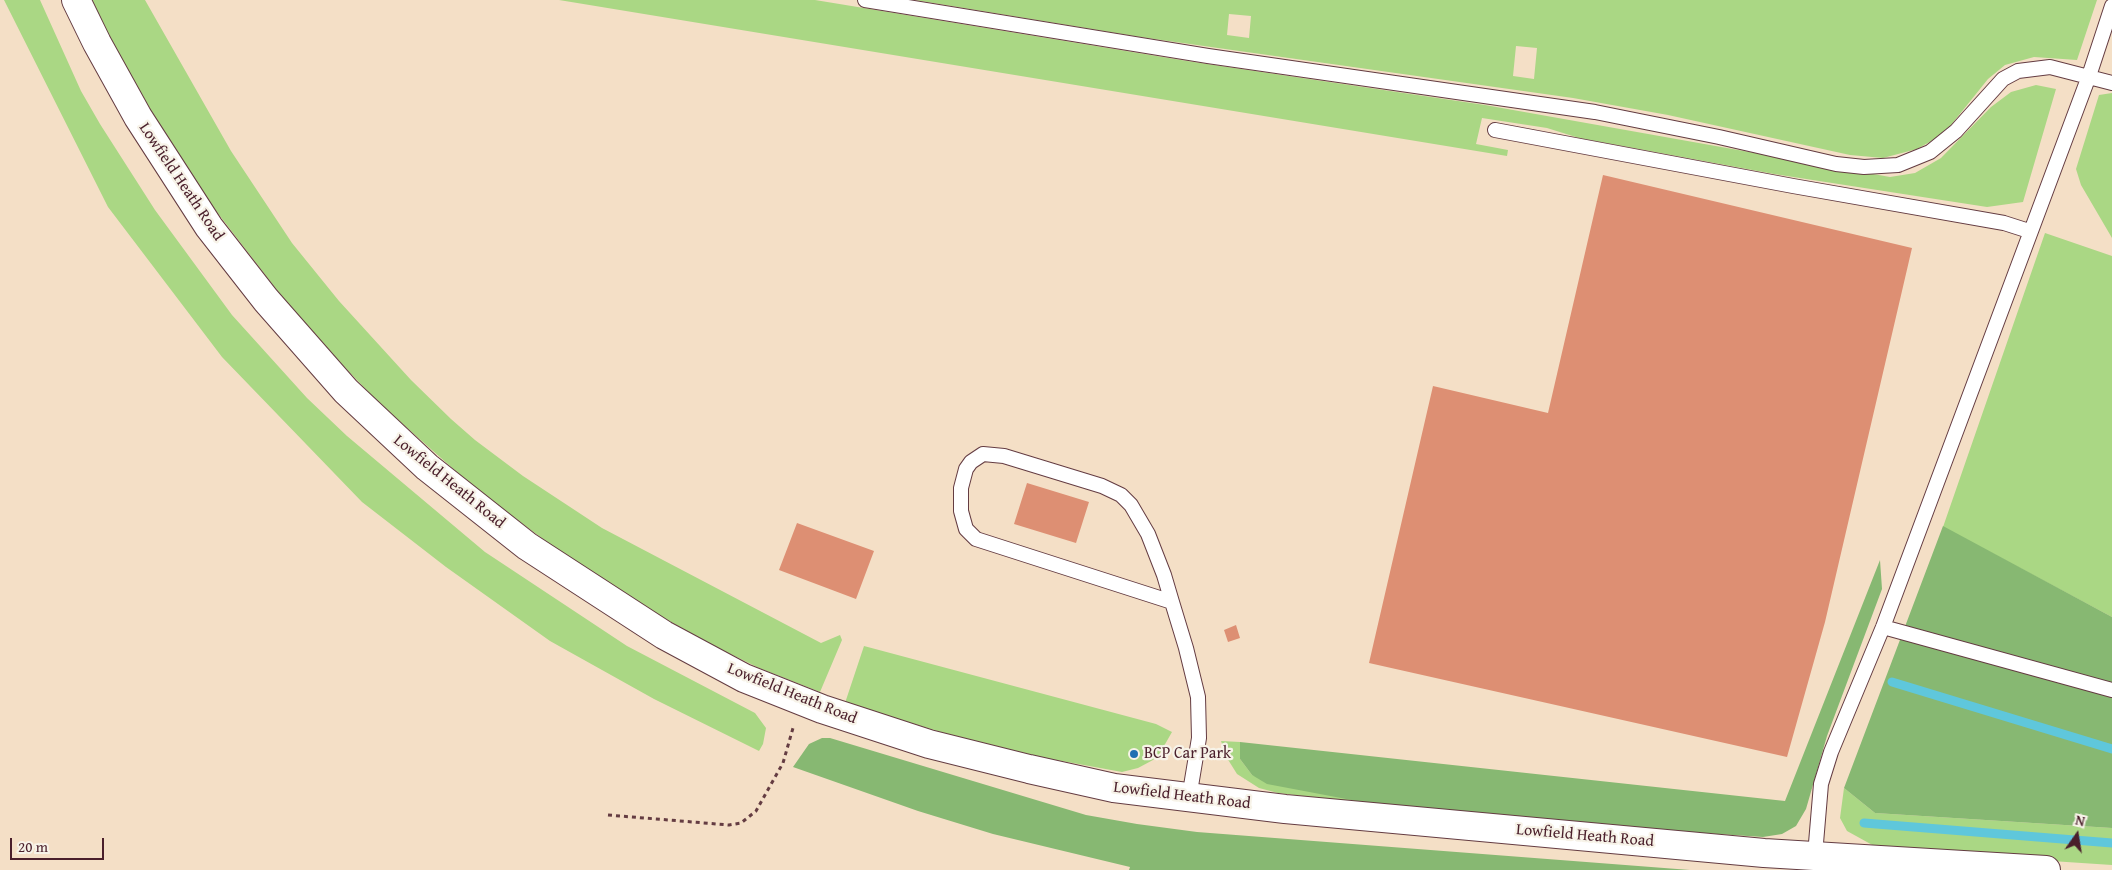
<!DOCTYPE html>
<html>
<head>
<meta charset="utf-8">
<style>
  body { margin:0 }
  #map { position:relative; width:2112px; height:870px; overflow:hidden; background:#f4dfc6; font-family:"Gentium Book Plus",serif }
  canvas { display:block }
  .north { position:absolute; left:2052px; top:810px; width:50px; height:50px; -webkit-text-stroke:4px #f7f3e8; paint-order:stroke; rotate:13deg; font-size:14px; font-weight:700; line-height:20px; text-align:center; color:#4a1f2b }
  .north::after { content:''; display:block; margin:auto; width:18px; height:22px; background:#4a1f2b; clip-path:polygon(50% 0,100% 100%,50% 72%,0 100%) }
  .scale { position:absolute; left:10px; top:838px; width:94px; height:22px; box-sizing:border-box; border:2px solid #4a1f2b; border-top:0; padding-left:6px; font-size:15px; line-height:18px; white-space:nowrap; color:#4a1f2b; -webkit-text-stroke:4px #f7f3e8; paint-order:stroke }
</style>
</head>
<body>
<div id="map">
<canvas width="2112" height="870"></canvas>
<div class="north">N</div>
<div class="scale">20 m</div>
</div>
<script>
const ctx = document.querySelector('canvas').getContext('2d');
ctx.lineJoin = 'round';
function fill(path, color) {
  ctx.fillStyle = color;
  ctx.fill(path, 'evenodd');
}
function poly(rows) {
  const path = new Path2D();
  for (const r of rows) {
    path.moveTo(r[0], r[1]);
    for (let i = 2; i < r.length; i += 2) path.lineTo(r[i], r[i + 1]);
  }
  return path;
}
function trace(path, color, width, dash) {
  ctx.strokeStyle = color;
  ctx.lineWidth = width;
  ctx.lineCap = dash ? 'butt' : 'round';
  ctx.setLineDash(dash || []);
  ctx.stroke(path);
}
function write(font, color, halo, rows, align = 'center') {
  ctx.font = font + ' "Gentium Book Plus",serif';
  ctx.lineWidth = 4.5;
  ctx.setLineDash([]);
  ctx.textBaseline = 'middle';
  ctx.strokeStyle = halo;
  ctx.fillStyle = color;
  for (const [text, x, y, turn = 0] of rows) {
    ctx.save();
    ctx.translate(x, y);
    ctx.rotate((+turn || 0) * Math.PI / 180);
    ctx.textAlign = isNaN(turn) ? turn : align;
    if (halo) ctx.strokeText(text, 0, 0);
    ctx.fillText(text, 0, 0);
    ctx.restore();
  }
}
fill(poly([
  [4,0,40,0,81,91,100,124,155,210,232,315,307,398,347,436,485,552,627,646,755,713,766,728,763,744,759,751,654,699,550,641,446,567,362,502,222,357,108,207],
  [91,0,145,0,231,151,292,243,339,301,411,380,451,419,475,440,523,476,602,528,821,643,840,635,842,640,820,692,759,668,710,644,625,596,559,551,500,507,459,474,379,403,303,324,213,207,168,140,114,46],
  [559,0,815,0,1187,61,1485,105,1890,177,1915,173,1941,158,1991,107,2011,92,2036,85,2056,89,2023,202,1987,207,1774,174,1579,138,1547,128,1482,118,1476,144,1508,150,1507,156],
  [915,0,2097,0,2077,60,2034,57,2005,65,1988,79,1951,125,1935,139,1917,149,1883,158,1850,155,1668,115,1573,98,1140,37],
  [1229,14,1251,16,1249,38,1227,35],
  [1516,46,1537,48,1534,79,1513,76],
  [2112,93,2112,238,2081,185,2076,169,2099,95],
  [2045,233,2112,256,2112,617,1943,527],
  [864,646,1156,724,1172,732,1160,753,1153,760,1138,768,1122,772,1040,757,944,733,845,703],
  [1221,741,1240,742,1240,759,1252,775,1378,805,1278,793,1259,788,1237,774,1227,758],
  [1844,788,1875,813,2112,828,2112,865,1900,851,1876,847,1847,831,1840,818]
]), '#aad784');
fill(poly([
  [1943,526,2112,617,2112,828,1875,813,1844,788],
  [1880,560,1882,589,1827,736,1806,809,1796,826,1782,834,1763,837,1536,822,1378,805,1267,784,1252,775,1240,759,1240,742,1785,801],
  [822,738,830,738,1086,815,1137,824,1197,832,1690,870,1129,870,1130,867,993,834,918,811,793,767,809,744]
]), '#87b872');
trace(poly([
  [1892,682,2112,749],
  [1864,823,2112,843]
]), '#5fc7db', 9);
fill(poly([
  [1603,175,1912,248,1825,622,1787,757,1369,663,1433,386,1548,413],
  [1027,483,1089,502,1076,543,1014,524],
  [797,523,874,551,856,599,779,570],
  [1236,625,1240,638,1228,642,1224,630]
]), '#dd8f73');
const service = poly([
  [865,0,1208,56,1595,112,1719,137,1836,164,1864,167,1898,165,1930,152,1956,131,2003,79,2018,71,2050,67,2112,83],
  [1495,130,1793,186,2004,223,2029,231],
  [1172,602,976,539,966,529,961,511,961,488,966,469,971,462,983,454,1004,456,1102,486,1121,495,1131,505,1148,534,1164,575,1172,602,1186,648,1198,697,1199,738,1189,798],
  [1883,627,2112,690],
  [1815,855,1821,784,1831,752,1883,627,2089,76,2112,6]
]);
const tertiary = poly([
  [76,0,97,43,138,117,209,227,266,300,346,391,427,467,527,546,664,635,744,678,822,709,929,744,1029,769,1114,788,1285,809,1764,853,2046,870]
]);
trace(service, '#643c42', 16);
trace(tertiary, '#643c42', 30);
trace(poly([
  [608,815,729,825,741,823,756,811,783,763,793,728]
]), '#643c42', 3, [4, 4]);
trace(service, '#fff', 14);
trace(tertiary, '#fff', 28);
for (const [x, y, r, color] of [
  [1134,754,5,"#1f6fb2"]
]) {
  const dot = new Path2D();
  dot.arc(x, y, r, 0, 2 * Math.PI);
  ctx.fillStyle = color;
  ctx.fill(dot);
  trace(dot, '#f7f3e8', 2);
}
write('16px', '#4a1f2b', '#f7f3e8', [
  ["Lowfield Heath Road",181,182,56],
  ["Lowfield Heath Road",449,482,39],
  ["Lowfield Heath Road",792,694,22],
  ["Lowfield Heath Road",1182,796,7],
  ["Lowfield Heath Road",1585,836,5]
]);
write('16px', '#4a1f2b', '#f7f3e8', [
  ["BCP Car Park",1144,754]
], 'left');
</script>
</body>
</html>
